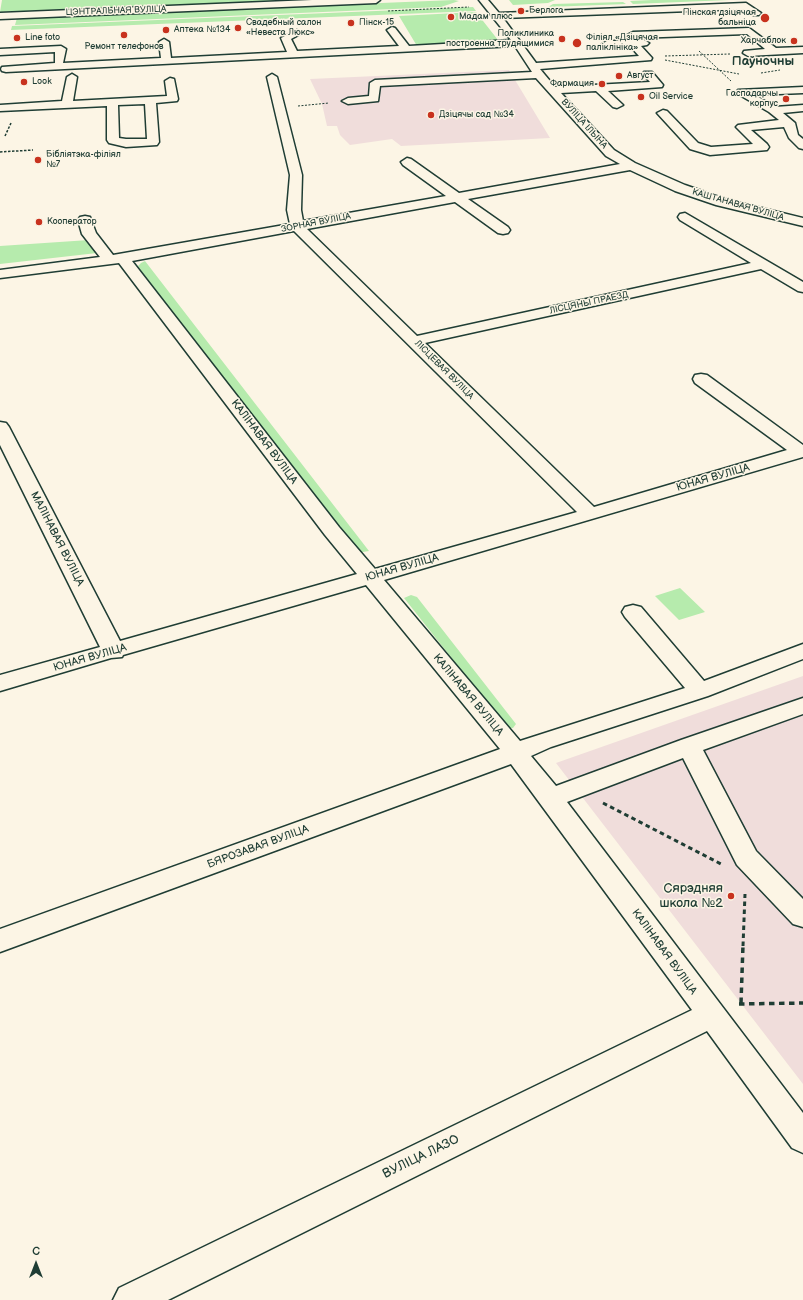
<!DOCTYPE html>
<html>
<head>
<meta charset="utf-8">
<style>
  body { margin:0 }
  #map { position:relative; width:803px; height:1300px; overflow:hidden; background:#fcf5e5; font-family:"Balsamiq Sans",sans-serif }
  canvas { display:block }
  .north { position:absolute; left:16px; top:1244px; width:40px; height:40px; -webkit-text-stroke:3px #fcf5e5; paint-order:stroke; rotate:0deg; font-size:11px; font-weight:700; line-height:16px; text-align:center; color:#1f3d34 }
  .north::after { content:''; display:block; margin:auto; width:14px; height:18px; background:#1f3d34; clip-path:polygon(50% 0,100% 100%,50% 72%,0 100%) }
</style>
</head>
<body>
<div id="map">
<canvas width="803" height="1300"></canvas>
<div class="north">С</div>
</div>
<script>
const ctx = document.querySelector('canvas').getContext('2d');
ctx.lineJoin = 'round';
function fill(path, color) {
  ctx.fillStyle = color;
  ctx.fill(path, 'evenodd');
}
function poly(rows) {
  const path = new Path2D();
  for (const r of rows) {
    path.moveTo(r[0], r[1]);
    for (let i = 2; i < r.length; i += 2) path.lineTo(r[i], r[i + 1]);
  }
  return path;
}
function trace(path, color, width, dash) {
  ctx.strokeStyle = color;
  ctx.lineWidth = width;
  ctx.lineCap = dash ? 'butt' : 'round';
  ctx.setLineDash(dash || []);
  ctx.stroke(path);
}
function write(font, color, halo, rows, align = 'center') {
  ctx.font = font + ' "Balsamiq Sans",sans-serif';
  ctx.lineWidth = 3;
  ctx.setLineDash([]);
  ctx.textBaseline = 'middle';
  ctx.strokeStyle = halo;
  ctx.fillStyle = color;
  for (const [text, x, y, turn = 0] of rows) {
    ctx.save();
    ctx.translate(x, y);
    ctx.rotate((+turn || 0) * Math.PI / 180);
    ctx.textAlign = isNaN(turn) ? turn : align;
    if (halo) ctx.strokeText(text, 0, 0);
    ctx.fillText(text, 0, 0);
    ctx.restore();
  }
}
fill(poly([
  [509,70,550,138,401,146,392,139,350,145,340,135,337,126,327,126,322,104,310,79],
  [803,676,803,1084,556,763]
]), '#f0dddb');
fill(poly([
  [2,0,314,0,0,12],
  [454,0,459,1,441,7,15,25,17,18],
  [509,0,555,0,548,3,513,5],
  [652,0,729,0,633,4,630,1],
  [623,2,626,4,548,7,553,4],
  [473,7,476,11,11,30,12,26],
  [476,12,498,40,495,42,417,46,399,16],
  [89,240,97,253,0,264,0,246],
  [145,261,369,551,357,553,139,268,138,266,141,263],
  [680,588,705,612,679,620,655,596],
  [411,595,417,597,516,724,513,728,507,728,404,598]
]), '#b6ebad');
const minor = poly([
  [479,0,488,0,499,13,746,3,761,13,759,15,753,15,744,9,503,18,536,63,639,56,630,46,607,47,602,44,607,41,625,41,623,38,625,36,633,32,749,28,776,48,803,47,803,53,748,56,743,53,744,51,765,49,747,34,635,38,636,40,644,40,649,43,647,45,641,46,652,58,651,60,540,69,555,87,650,82,643,74,644,72,652,72,663,85,662,87,608,91,623,105,617,108,613,107,596,91,561,93,614,150,635,163,685,185,725,199,803,218,803,226,716,205,675,191,630,170,468,199,508,227,510,230,508,233,503,234,498,233,455,202,307,229,417,336,751,263,680,220,678,217,680,214,685,213,803,282,803,292,798,291,761,269,425,343,594,507,787,450,695,383,693,379,695,375,701,374,707,375,803,445,803,457,384,580,520,741,685,688,625,617,622,612,625,607,633,605,641,607,704,681,803,644,803,659,708,696,551,747,531,756,556,786,681,740,803,698,803,714,703,750,756,851,803,899,803,927,793,924,737,865,683,758,567,802,803,1113,803,1153,792,1148,707,1031,168,1300,113,1300,119,1288,692,1010,511,764,0,952,0,929,500,749,366,585,123,655,122,657,111,658,0,691,0,675,100,647,0,445,0,422,6,423,9,427,120,641,357,574,325,535,119,263,0,278,0,270,100,257,82,234,78,220,80,217,85,216,90,217,96,233,113,255,290,224,287,210,290,175,267,77,272,74,277,77,302,175,301,210,303,221,446,196,403,165,401,162,407,158,411,159,459,193,620,164,606,156,536,78,380,86,378,101,348,104,342,101,348,98,369,96,370,83,375,80,532,72,515,46,6,72,2,71,1,69,2,67,55,63,55,52,0,55,0,49,61,46,66,49,63,63,161,58,159,42,164,39,169,42,171,58,287,52,281,38,297,30,302,33,291,39,297,51,399,46,387,30,392,27,395,28,409,46,511,40,479,0],
  [294,231,577,512,375,569,339,527,132,261,294,231],
  [72,74,77,77,73,101,167,96,165,81,170,78,174,79,178,99,177,101,156,103,159,142,157,145,126,147,109,143,107,140,107,106,0,111,0,105,62,101,67,77,72,74],
  [145,104,147,139,126,139,119,138,118,105,145,104],
  [803,87,803,93,755,95,775,107,803,105,803,111,783,113,795,123,798,135,803,139,803,149,799,148,789,138,784,127,751,130,767,144,769,147,767,150,710,155,690,149,657,113,663,110,667,111,698,143,711,147,753,144,736,127,738,125,779,120,769,112,738,94,737,92,738,90,803,87]
]);
const major = poly([
  [312,0,380,0,376,3,0,19,0,13,312,0]
]);
trace(minor, '#1f3d34', 3);
trace(major, '#1f3d34', 3);
trace(poly([
  [388,11,469,7],
  [539,44,552,43],
  [699,51,731,81],
  [665,56,730,54],
  [665,60,739,74],
  [761,73,780,70],
  [298,106,329,103]
]), '#1f3d34', 1, [2, 1.5]);
trace(poly([
  [5,136,11,123],
  [0,152,33,150]
]), '#1f3d34', 1.5, [2.5, 1.5]);
trace(poly([
  [603,803,721,864],
  [743,946,745,894]
]), '#1f3d34', 3, [4.5, 3.5]);
trace(poly([
  [741,1003,743,945],
  [739,1004,803,1003]
]), '#1f3d34', 3.5, [5.5, 4.5]);
fill(minor, '#fcf5e5');
fill(major, '#fcf5e5');
for (const [x, y, r, color] of [
  [521,11,4,"#c8321e"],
  [451,17,4,"#c8321e"],
  [765,18,5,"#c8321e"],
  [351,23,4,"#c8321e"],
  [238,28,4,"#c8321e"],
  [166,30,4,"#c8321e"],
  [124,35,4,"#c8321e"],
  [17,38,4,"#c8321e"],
  [562,39,4,"#c8321e"],
  [794,41,4,"#c8321e"],
  [577,43,5,"#c8321e"],
  [619,76,4,"#c8321e"],
  [24,82,4,"#c8321e"],
  [602,84,4,"#c8321e"],
  [641,97,4,"#c8321e"],
  [786,99,4,"#c8321e"],
  [431,115,4,"#c8321e"],
  [38,160,4,"#c8321e"],
  [39,222,4,"#c8321e"],
  [731,896,4,"#c8321e"]
]) {
  const dot = new Path2D();
  dot.arc(x, y, r, 0, 2 * Math.PI);
  ctx.fillStyle = color;
  ctx.fill(dot);
  trace(dot, '#fcf5e5', 1.5);
}
write('9px', '#1f3d34', '#fcf5e5', [
  ["ЦЭНТРАЛЬНАЯ ВУЛІЦА",116,11,-2],
  ["ВУЛІЦА ІЛЬІНА",584,124,48],
  ["КАШТАНАВАЯ ВУЛІЦА",738,205,16],
  ["ЗОРНАЯ ВУЛІЦА",316,223,-11],
  ["ЛІСЦЯНЫ ПРАЕЗД",589,303,-12],
  ["ЛІСЦЕВАЯ ВУЛІЦА",444,370,45]
]);
write('9px', '#1f3d34', '#fcf5e5', [
  ["Берлога",529,11],
  ["Пінская дзіцячая",756,13,"right"],
  ["бальніца",756,23,"right"],
  ["Мадам плюс",459,17],
  ["Свадебный салон",246,23],
  ["«Невеста Люкс»",246,33],
  ["Пінск-15",359,23],
  ["Аптека №134",174,30],
  ["Поликлиника",554,34,"right"],
  ["построенна трудящимися",554,44,"right"],
  ["Line foto",25,38],
  ["Філіял «Дзіцячая",586,38],
  ["паліклініка»",586,48],
  ["Харчаблок",786,41,"right"],
  ["Ремонт телефонов",124,47,"center"],
  ["Август",627,76],
  ["Look",32,82],
  ["Фармация",594,84,"right"],
  ["Гаспадарчы",778,94,"right"],
  ["корпус",778,104,"right"],
  ["Oil Service",649,97],
  ["Дзіцячы сад №34",439,115],
  ["Бібліятэка-філіял",46,155],
  ["№7",46,165],
  ["Кооператор",47,222]
], 'left');
write('11px', '#1f3d34', '#fcf5e5', [
  ["КАЛІНАВАЯ ВУЛІЦА",264,442,53],
  ["ЮНАЯ ВУЛІЦА",713,478,-16],
  ["МАЛІНАВАЯ ВУЛІЦА",57,539,63],
  ["ЮНАЯ ВУЛІЦА",402,568,-16],
  ["ЮНАЯ ВУЛІЦА",90,658,-16],
  ["КАЛІНАВАЯ ВУЛІЦА",468,695,50],
  ["БЯРОЗАВАЯ ВУЛІЦА",258,847,-20],
  ["КАЛІНАВАЯ ВУЛІЦА",664,952,54]
]);
write('bold 13px', '#1f3d34', '#fcf5e5', [
  ["Паўночны",763,62]
]);
write('13px', '#1f3d34', '#fcf5e5', [
  ["Сярэдняя",723,889],
  ["школа №2",723,904]
], 'right');
write('13px', '#1f3d34', '#fcf5e5', [
  ["ВУЛІЦА ЛАЗО",421,1157,-26]
]);
</script>
</body>
</html>
